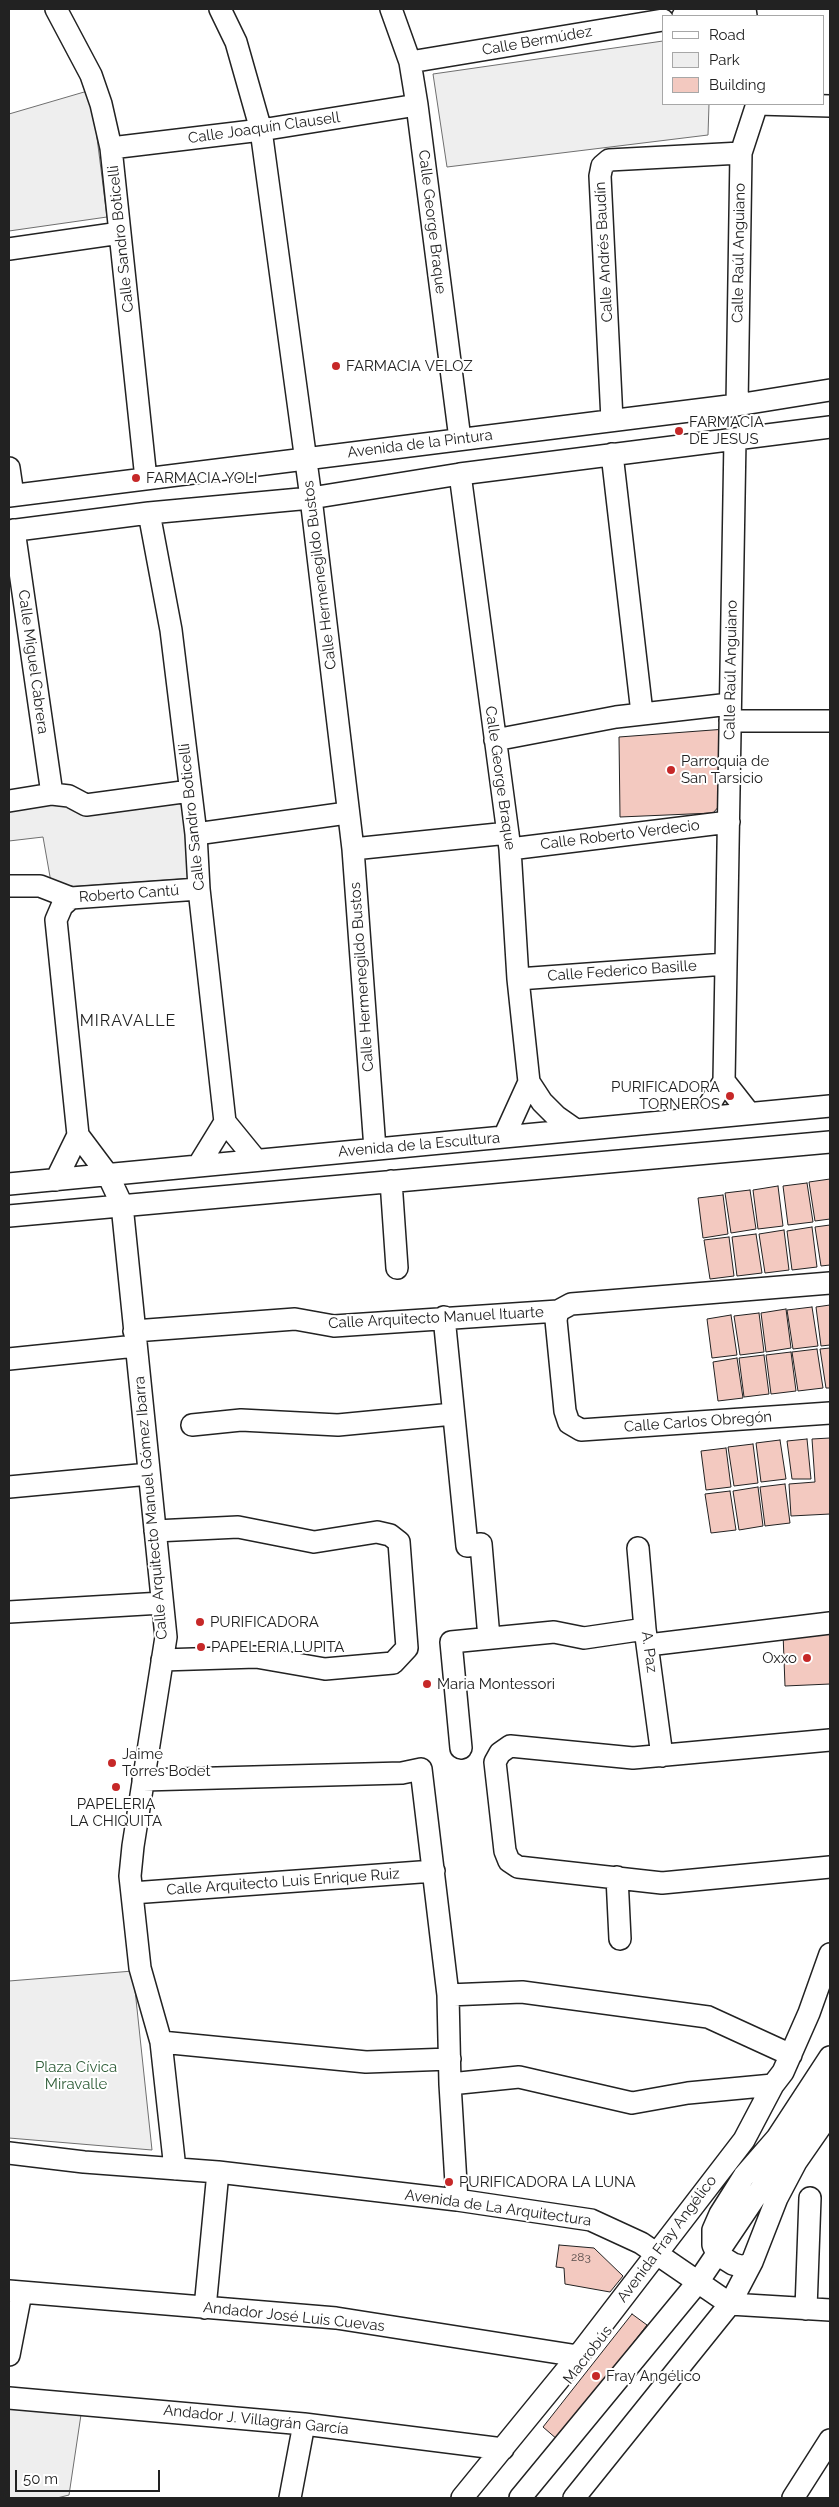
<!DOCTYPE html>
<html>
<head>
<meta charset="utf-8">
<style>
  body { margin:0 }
  #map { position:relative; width:839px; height:2507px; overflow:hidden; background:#fff; font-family:Raleway,sans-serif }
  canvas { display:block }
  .frame { position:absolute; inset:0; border:10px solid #222; pointer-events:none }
  .legend { position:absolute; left:662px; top:15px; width:162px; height:90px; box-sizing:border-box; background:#fff; border:1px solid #a7a7a7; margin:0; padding:6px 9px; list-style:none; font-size:15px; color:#222 }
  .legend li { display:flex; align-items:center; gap:10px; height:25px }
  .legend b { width:25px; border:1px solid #a7a7a7 }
  .scale { position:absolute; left:15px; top:2470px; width:145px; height:22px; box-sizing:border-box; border:2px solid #222; border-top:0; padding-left:6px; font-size:15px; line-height:18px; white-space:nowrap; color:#222; -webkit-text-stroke:4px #fff; paint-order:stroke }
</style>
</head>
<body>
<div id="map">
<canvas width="839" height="2507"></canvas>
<div class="frame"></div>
<ul class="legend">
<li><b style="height:6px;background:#fff"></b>Road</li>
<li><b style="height:14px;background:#eee"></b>Park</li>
<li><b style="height:14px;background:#f3c9c0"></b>Building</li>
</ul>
<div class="scale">50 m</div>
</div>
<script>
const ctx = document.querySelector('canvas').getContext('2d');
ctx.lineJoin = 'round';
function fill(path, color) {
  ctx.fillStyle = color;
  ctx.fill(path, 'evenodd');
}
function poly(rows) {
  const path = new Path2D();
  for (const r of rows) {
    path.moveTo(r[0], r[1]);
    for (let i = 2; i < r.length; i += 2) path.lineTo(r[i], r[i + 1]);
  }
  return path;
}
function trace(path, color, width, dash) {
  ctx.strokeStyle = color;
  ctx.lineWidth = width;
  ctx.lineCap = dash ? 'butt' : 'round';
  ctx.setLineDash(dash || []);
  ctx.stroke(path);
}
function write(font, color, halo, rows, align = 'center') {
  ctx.font = font + ' Raleway,sans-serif';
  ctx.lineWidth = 4;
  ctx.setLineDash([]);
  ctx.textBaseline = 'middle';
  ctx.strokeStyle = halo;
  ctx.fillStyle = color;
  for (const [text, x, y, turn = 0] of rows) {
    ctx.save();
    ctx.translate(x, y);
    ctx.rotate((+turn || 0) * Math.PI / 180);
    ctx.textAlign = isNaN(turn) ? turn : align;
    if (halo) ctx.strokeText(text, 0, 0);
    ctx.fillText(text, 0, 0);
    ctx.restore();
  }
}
const green = poly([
  [663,41,663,104,709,104,708,135,447,167,433,74,663,41],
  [91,90,107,217,9,231,9,114,91,90],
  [188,797,196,878,52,888,43,837,9,841,9,807,188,797],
  [133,1971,152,2150,9,2138,9,1981,133,1971],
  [9,2403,82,2408,69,2495,57,2498,9,2498,9,2403]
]);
fill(green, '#eee');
trace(green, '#6f6f6f', 1);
const building = poly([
  [726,729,721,804,713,813,620,817,619,737,726,729],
  [830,1179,830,1219,815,1221,809,1182,830,1179],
  [807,1183,813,1222,788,1225,783,1186,807,1183],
  [778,1186,783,1226,758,1229,753,1190,778,1186],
  [750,1190,756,1229,731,1233,725,1193,750,1190],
  [723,1195,728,1234,703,1238,698,1198,723,1195],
  [830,1225,830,1265,821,1266,815,1227,830,1225],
  [812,1227,817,1267,792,1270,787,1231,812,1227],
  [784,1230,789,1270,765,1273,759,1234,784,1230],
  [756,1234,762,1273,737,1276,732,1237,756,1234],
  [729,1237,734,1276,710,1279,704,1240,729,1237],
  [830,1305,830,1345,821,1346,816,1307,830,1305],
  [812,1307,818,1346,793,1349,787,1310,812,1307],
  [786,1309,791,1348,766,1352,761,1313,786,1309],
  [759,1313,764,1352,740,1355,734,1316,759,1313],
  [731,1315,737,1355,712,1358,707,1319,731,1315],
  [830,1348,830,1388,826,1388,820,1349,830,1348],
  [817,1349,823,1388,798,1391,792,1352,817,1349],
  [791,1352,796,1391,771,1394,766,1355,791,1352],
  [764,1355,769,1394,744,1397,739,1358,764,1355],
  [737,1358,743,1398,718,1401,713,1362,737,1358],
  [830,1438,830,1514,791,1516,789,1484,815,1482,812,1439,830,1438],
  [807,1439,811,1479,792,1479,787,1441,807,1439],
  [780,1440,786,1479,761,1482,756,1443,780,1440],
  [753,1444,758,1483,734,1486,728,1447,753,1444],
  [726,1448,731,1487,706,1490,701,1451,726,1448],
  [785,1484,790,1523,765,1526,760,1487,785,1484],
  [758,1487,763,1526,739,1530,733,1491,758,1487],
  [730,1491,736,1530,711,1533,705,1494,730,1491],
  [830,1628,830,1684,785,1686,783,1633,830,1628],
  [559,2245,594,2248,623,2276,610,2292,565,2284,564,2268,556,2267,559,2245],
  [632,2314,647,2325,558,2440,543,2427,632,2314]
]);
fill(building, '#f3c9c0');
trace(building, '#222', 1);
const minor = poly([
  [56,9,91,75,101,104,111,148,146,479],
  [220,9,236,42,261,130,311,498,353,849,375,1149],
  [391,9,410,62,417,105,460,439],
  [745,9,746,16],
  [683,16,728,9],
  [410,62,663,20],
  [757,104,830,106],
  [111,148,261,130,417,105],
  [9,249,120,233],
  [737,405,741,153,757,104],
  [612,420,600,176,602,166,609,160,741,153],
  [612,454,642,713],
  [9,468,13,495],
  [460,474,510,849,518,979,529,1082,542,1102,556,1116,576,1130],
  [9,496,737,405,830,390],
  [149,513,171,630,196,834,199,889,225,1122,256,1160],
  [14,530,52,794],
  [9,531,149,513,311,498,460,474,830,427],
  [730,721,830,721],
  [495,740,616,717,730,704],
  [9,801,52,794,69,796,86,805,190,791],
  [196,834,347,813],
  [353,849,508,833],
  [510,849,729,822],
  [9,886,40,886,71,898],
  [518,979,726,964],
  [724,1081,749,1113],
  [701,1118,724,1081,735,439],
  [504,1137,529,1082],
  [198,1166,225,1122],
  [56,1180,78,1135],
  [391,1181,397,1268],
  [9,1184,830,1106],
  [9,1216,830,1142],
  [558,1311,556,1320,565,1411,569,1423,581,1430,830,1413],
  [444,1317,467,1546,481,1544,489,1638],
  [134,1331,295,1319,334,1326,558,1311,571,1304,830,1283],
  [9,1359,136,1346],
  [192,1425,241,1420,338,1425,453,1414],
  [9,1487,149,1474],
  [155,1531,238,1527,314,1542,377,1532,390,1535,399,1542,407,1648,393,1663,325,1669,256,1657,162,1660],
  [638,1548,645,1629,662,1756],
  [9,1612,162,1603],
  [648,1645,830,1623],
  [830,1740,633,1758,510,1746,500,1753,495,1762,505,1851,509,1861,518,1867,662,1883,830,1867],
  [461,1748,451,1642,554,1632,584,1638,645,1629],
  [143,1780,402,1773,421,1769,448,1995,450,2084,457,2200],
  [617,1877,620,1939],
  [132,1893,434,1871],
  [448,1995,522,1992,708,2017,791,2055],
  [161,2042,366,2062,450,2059],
  [450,2084,519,2077,632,2103,688,2093,773,2085],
  [9,2153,84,2162,218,2172,457,2200,591,2220,641,2243,730,2304,830,2310],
  [175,2169,161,2042,140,1968,130,1876,133,1846,166,1637,122,1205,108,1175,78,1135,56,920,62,906,71,898,199,889],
  [752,2262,744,2267,733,2264,717,2254,713,2245,713,2230,720,2214,744,2176,777,2138,830,2057],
  [9,2291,336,2318,578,2356],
  [205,2308,218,2172],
  [806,2309,810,2198],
  [9,2355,21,2293],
  [9,2398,304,2424,503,2449],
  [290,2498,304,2424],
  [462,2498,578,2356,744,2140,773,2085,783,2072,809,2013,830,1954],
  [520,2498,698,2282,830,2086],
  [574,2498,730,2304,752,2262,777,2198,796,2162,830,2113],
  [793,2498,830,2440]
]);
trace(minor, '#222', 24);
trace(minor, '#fff', 21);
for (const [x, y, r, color] of [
  [336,366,5,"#c62828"],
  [679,431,5,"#c62828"],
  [136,478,5,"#c62828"],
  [671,770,5,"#c62828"],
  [730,1096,5,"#c62828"],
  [200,1622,5,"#c62828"],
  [201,1647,5,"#c62828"],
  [807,1658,5,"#c62828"],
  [427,1684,5,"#c62828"],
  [112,1763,5,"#c62828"],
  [116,1787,5,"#c62828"],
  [449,2182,5,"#c62828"],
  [596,2376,5,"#c62828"]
]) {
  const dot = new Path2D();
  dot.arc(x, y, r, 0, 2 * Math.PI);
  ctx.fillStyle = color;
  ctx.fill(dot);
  trace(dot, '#fff', 2);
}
write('12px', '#564c4a', null, [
  ["283",581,2257]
]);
write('15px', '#222', '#fff', [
  ["Calle Bermúdez",537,41,-10],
  ["Calle Joaquín Clausell",264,128,-8],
  ["Calle George Braque",432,222,83],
  ["Calle Sandro Boticelli",121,239,-96],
  ["Calle Andrés Baudín",604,252,-93],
  ["Calle Raúl Anguiano",739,253,-89],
  ["Avenida de la Pintura",420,444,-7],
  ["Calle Hermenegildo Bustos",320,575,-97],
  ["Calle Miguel Cabrera",33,662,82],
  ["Calle Raúl Anguiano",731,670,-89],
  ["Calle George Braque",500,778,82],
  ["Calle Sandro Boticelli",192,817,-96],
  ["Calle Roberto Verdecio",620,835,-7],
  ["Roberto Cantú",129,894,-4],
  ["Calle Federico Basille",622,971,-4],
  ["Calle Hermenegildo Bustos",362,977,-94],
  ["Avenida de la Escultura",419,1145,-5],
  ["Calle Arquitecto Manuel Ituarte",436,1318,-3],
  ["Calle Carlos Obregón",698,1422,-4],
  ["Calle Arquitecto Manuel Gómez Ibarra",151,1508,-95],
  ["A. Paz",649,1652,82],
  ["Calle Arquitecto Luis Enrique Ruiz",283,1882,-4],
  ["Avenida de La Arquitectura",498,2208,8],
  ["Avenida Fray Angélico",667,2239,-53],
  ["Andador José Luis Cuevas",294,2317,6],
  ["Macrobús",588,2355,-52],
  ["Andador J. Villagrán García",256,2420,6]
]);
write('15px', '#222', '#fff', [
  ["FARMACIA VELOZ",346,366],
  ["FARMACIA",689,422],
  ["DE JESUS",689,439],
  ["FARMACIA YOLI",146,478],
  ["Parroquia de",681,761],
  ["San Tarsicio",681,778],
  ["PURIFICADORA",720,1087,"right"],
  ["TORNEROS",720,1104,"right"],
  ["PURIFICADORA",210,1622],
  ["PAPELERIA LUPITA",211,1647],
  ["Oxxo",797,1658,"right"],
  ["Maria Montessori",437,1684],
  ["Jaime",122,1754],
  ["Torres Bodet",122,1771],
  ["PAPELERIA",116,1804,"center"],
  ["LA CHIQUITA",116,1821,"center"],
  ["PURIFICADORA LA LUNA",459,2182],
  ["Fray Angélico",606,2376]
], 'left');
write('15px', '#2f5e38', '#fff', [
  ["Plaza Cívica",76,2067],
  ["Miravalle",76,2084]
]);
ctx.letterSpacing = '1px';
write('16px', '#222', '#fff', [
  ["MIRAVALLE",128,1021]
]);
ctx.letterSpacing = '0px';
</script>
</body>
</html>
